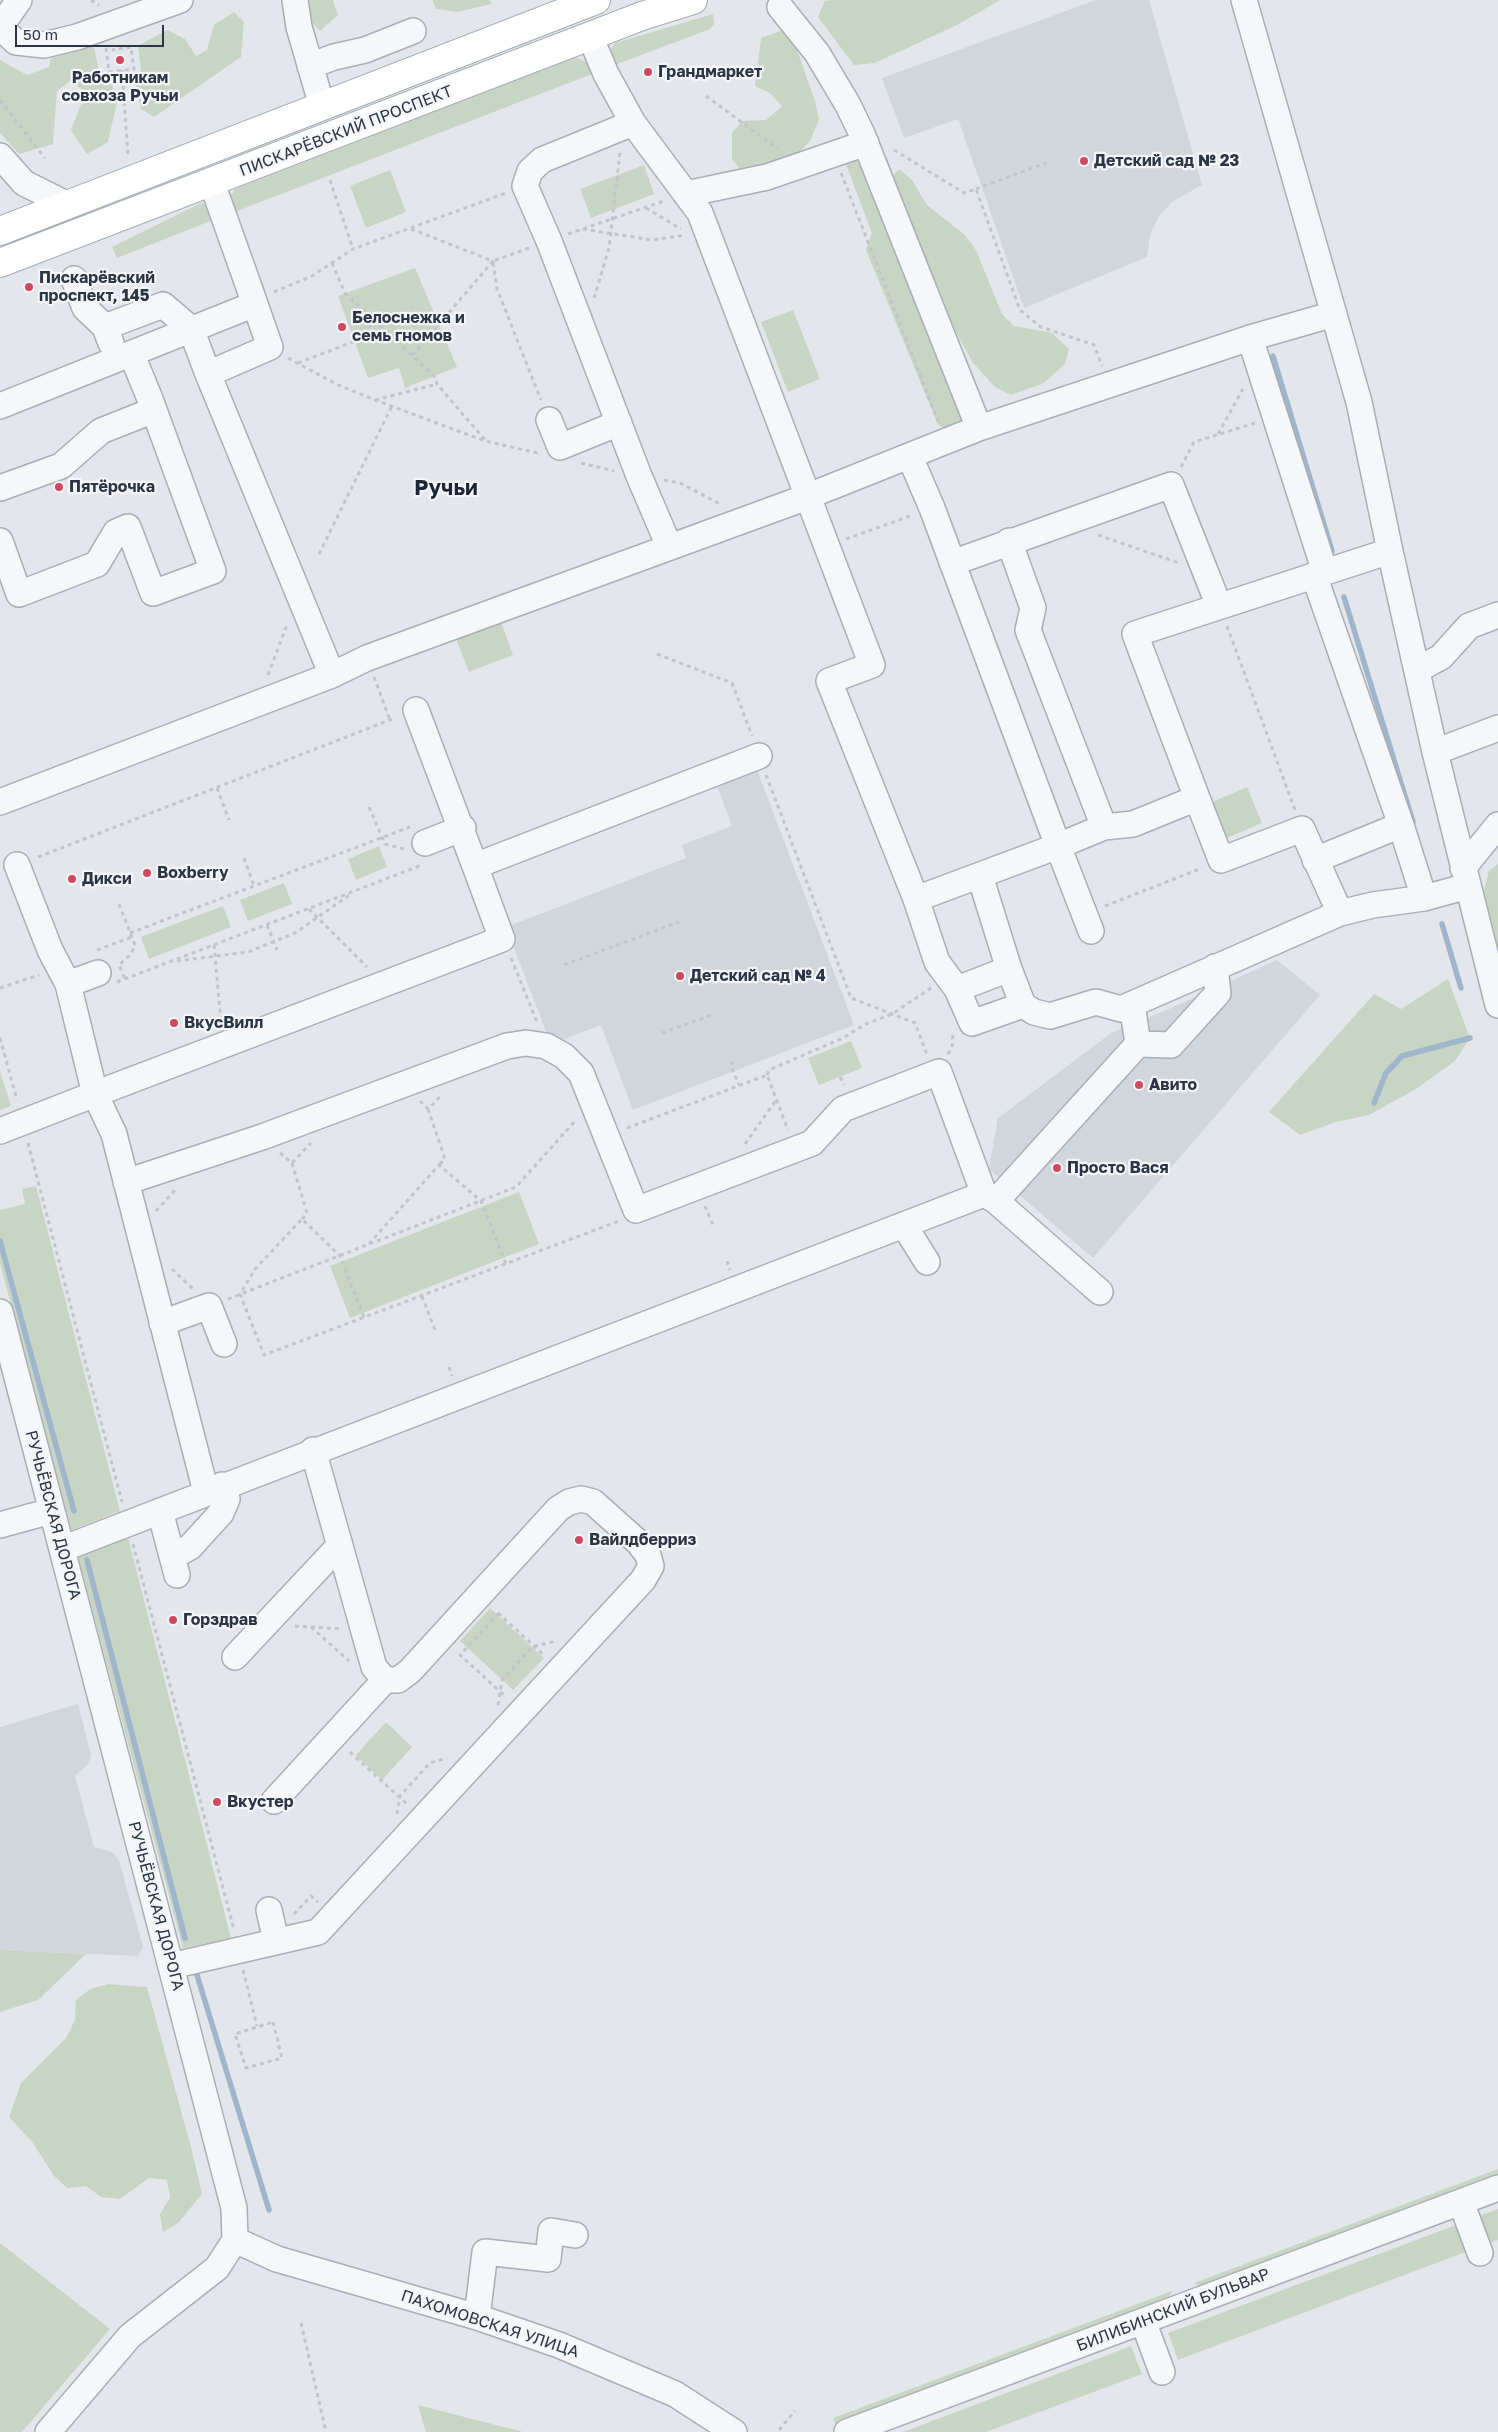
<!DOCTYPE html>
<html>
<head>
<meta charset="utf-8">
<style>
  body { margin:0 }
  #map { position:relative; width:1498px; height:2432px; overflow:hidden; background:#e3e7eb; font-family:"Golos Text",sans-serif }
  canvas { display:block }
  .scale { position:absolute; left:15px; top:25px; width:149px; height:22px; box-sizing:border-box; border:2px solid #2b3544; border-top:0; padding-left:6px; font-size:15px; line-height:18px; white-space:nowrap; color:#2b3544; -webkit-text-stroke:4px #f3f5f8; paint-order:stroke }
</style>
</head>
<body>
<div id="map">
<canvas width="1498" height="2432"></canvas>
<div class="scale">50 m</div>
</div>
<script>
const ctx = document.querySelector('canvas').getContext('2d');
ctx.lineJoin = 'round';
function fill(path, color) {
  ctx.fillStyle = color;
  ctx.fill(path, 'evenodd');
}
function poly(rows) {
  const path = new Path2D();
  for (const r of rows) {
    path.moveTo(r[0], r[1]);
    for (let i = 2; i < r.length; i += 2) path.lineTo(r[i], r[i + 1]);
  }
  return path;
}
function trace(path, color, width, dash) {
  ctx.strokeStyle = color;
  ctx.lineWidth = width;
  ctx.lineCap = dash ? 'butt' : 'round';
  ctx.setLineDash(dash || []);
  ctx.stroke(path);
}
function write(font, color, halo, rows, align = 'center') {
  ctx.font = font + ' "Golos Text",sans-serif';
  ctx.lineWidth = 4.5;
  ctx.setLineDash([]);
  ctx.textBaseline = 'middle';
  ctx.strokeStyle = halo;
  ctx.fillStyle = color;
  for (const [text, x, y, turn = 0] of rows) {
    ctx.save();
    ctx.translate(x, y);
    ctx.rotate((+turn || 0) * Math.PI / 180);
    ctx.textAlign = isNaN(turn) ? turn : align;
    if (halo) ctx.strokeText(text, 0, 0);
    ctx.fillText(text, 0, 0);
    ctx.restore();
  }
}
fill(poly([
  [1096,0,1149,0,1202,185,1172,202,1160,215,1150,234,1147,257,1024,308,958,119,904,138,882,78],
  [756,767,854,1025,633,1110,601,1025,560,1041,547,1034,506,927,686,858,682,845,732,826,718,789,719,784],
  [1277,960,1320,995,1093,1258,989,1169,998,1118,1111,1033,1171,1008],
  [78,1704,91,1755,88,1764,75,1776,94,1847,112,1852,119,1860,143,1947,138,1956,0,1950,0,1727]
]), '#d1d6dd');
fill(poly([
  [308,0,333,0,338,15,320,31,303,13],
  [432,0,490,0,491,4,458,12,436,9],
  [831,0,1000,0,959,24,875,63,854,65,818,17,825,1],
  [234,12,244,22,241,57,154,117,141,109,134,78,141,70,138,46,167,30,185,39,196,56,207,50,214,25],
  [713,14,714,24,710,29,612,66,609,52,615,43],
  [783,30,796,47,815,101,819,120,810,141,792,160,743,173,732,159,732,133,742,121,766,120,782,106,770,93,755,86,761,38],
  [80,37,94,48,99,70,110,77,117,102,108,142,87,154,71,130,86,92,70,81,57,91,53,144,19,154,0,133,0,60,27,75,49,67,53,47],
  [576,57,587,63,592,74,232,213,228,201,235,189],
  [852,154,862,159,964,423,951,431,938,425,866,250,872,233,845,162],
  [644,165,654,194,591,218,580,189],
  [899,169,912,180,927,205,965,235,976,250,1002,314,1014,326,1052,333,1069,349,1065,364,1044,383,1011,395,995,387,973,363,956,332,894,180,894,174],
  [390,170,406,212,366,228,350,186],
  [201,203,210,205,218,218,117,258,112,247],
  [415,268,457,367,405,388,399,368,368,378,338,296],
  [793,310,820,379,788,392,761,322],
  [501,622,513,655,469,672,456,639],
  [1247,787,1262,823,1227,838,1212,802],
  [379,846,387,867,356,880,348,859],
  [1498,864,1498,969,1482,898,1489,871],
  [284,883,292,904,248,921,240,900],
  [223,906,231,927,149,959,141,937],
  [1448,979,1470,1038,1455,1061,1416,1089,1369,1115,1336,1122,1300,1135,1269,1112,1374,994,1401,1009],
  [851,1041,862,1068,819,1085,808,1058],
  [0,1071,11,1106,0,1110],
  [36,1186,120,1511,71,1530,0,1263,0,1210,25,1204,22,1189],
  [519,1192,539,1244,350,1318,330,1266],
  [127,1534,231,1938,183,1948,77,1553],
  [490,1608,544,1658,513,1690,460,1641],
  [386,1722,412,1747,382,1780,356,1755],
  [0,1950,86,1954,38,2000,0,2012],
  [108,1984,147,1987,191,2147,202,2194,179,2222,163,2232,160,2214,170,2198,167,2180,149,2178,120,2199,101,2197,86,2186,67,2188,54,2176,33,2143,9,2117,21,2083,66,2038,75,2020,76,2000,90,1989],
  [1498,2169,1498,2178,1204,2288,1194,2283],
  [1498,2209,1498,2240,1487,2244,1476,2217],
  [1456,2225,1466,2252,1178,2360,1168,2333],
  [0,2243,110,2329,22,2432,0,2432],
  [1172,2291,1167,2302,836,2426,833,2418],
  [1131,2346,1142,2374,986,2432,903,2432],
  [418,2405,523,2432,426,2432]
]), '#c9d5c4');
trace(poly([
  [1273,356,1332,551],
  [1344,597,1413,822],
  [1442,924,1461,988],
  [1374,1103,1386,1073,1402,1056,1470,1038],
  [0,1241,74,1511],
  [87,1560,185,1938],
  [197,1975,269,2210]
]), '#9fb5cb', 5.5);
const minor = poly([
  [19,0,3,23,2,29,16,42,44,45,77,37,180,0],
  [295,0,299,27,322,106],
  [1244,0,1359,402,1390,551,1435,752,1498,1005],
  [780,7,817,53,848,105,862,134,979,428],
  [590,36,606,74,633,123,700,213,872,665,829,681,916,899,937,962,957,989,1009,969],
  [310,66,334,57,365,50,413,31],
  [633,123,542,160,530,171,525,186,549,241,639,476,669,546],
  [0,156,24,183,68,205],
  [686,194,767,177,866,143],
  [74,279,85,308,105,327,111,343],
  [105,327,163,305,191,329,208,374,332,675],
  [1250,338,1325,572],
  [208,374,270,347,255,304],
  [0,406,255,304,212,183],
  [549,420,560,447,619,423],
  [910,457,932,508,1058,846,916,899],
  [0,488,61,466,101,431,154,410],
  [0,541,19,594,97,564,116,532,128,527,153,593,213,571,150,399,132,355],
  [1009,541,1033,608,1028,630,1104,827],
  [952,563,1171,485,1219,606],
  [1314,575,1401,825,1424,898],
  [1417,670,1441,657,1469,626,1498,615],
  [416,710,475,866,759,756],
  [1435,752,1498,728],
  [1197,798,1221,860,1302,829,1340,913],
  [0,802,332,675,367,658,796,501,979,428,1250,338,1334,314],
  [425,843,463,828],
  [1315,860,1401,825],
  [1463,868,1498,825],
  [980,876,1009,969,1023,1005,1034,1012,1050,1016,1096,1002,1121,1009,1340,913,1373,905,1424,898,1468,886],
  [1091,931,1058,846,1104,827,1133,824,1197,798,1135,634,1390,551],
  [68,984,98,973],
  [957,989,972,1023,1023,1005],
  [1138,1044,1171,1045,1218,993,1215,967],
  [0,1131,95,1094,68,984,50,950,17,865],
  [126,1182,262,1137,507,1046,526,1043,546,1046,564,1056,581,1073,636,1210,812,1143,843,1109,939,1072,984,1194,996,1201,1100,1292],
  [996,1201,1138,1044,1132,1004],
  [904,1225,927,1262],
  [0,1312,234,2208,235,2240,217,2268,130,2336,48,2432],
  [162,1323,209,1306,224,1344],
  [206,1492,114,1134,95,1094,502,939,475,866],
  [160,1511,177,1575],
  [0,1525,51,1511],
  [62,1549,984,1194],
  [172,1557,190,1547,221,1513,227,1499,222,1485],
  [235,1657,340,1545],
  [274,1801,385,1680],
  [269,1910,276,1941],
  [171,1966,318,1932,643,1580,651,1566,648,1555,639,1543,593,1502,581,1499,569,1502,558,1509,410,1671,398,1680,385,1680,374,1667,313,1450],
  [1461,2202,1480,2253],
  [235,2240,277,2259,477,2317,559,2345,675,2394,734,2432],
  [477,2317,485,2252,548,2259,551,2231,575,2235],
  [1143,2321,1162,2372],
  [847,2432,1498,2188]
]);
const major = poly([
  [0,231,596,0],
  [0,263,642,16,693,0]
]);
trace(minor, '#a8aeb6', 28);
trace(major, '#a2abb7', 30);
trace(poly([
  [91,0,99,5],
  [106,48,109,72,134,69,131,47,112,50],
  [122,70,128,156],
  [706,96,778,149],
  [0,100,45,158],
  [894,150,964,193,976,189,1020,310,1041,327,1094,345,1102,366],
  [841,173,938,421],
  [330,180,353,249],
  [976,189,1046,163],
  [646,208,681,229],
  [411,229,493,261,412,356],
  [583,229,652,240,685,235],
  [568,234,664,201],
  [529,248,493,261,497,289,541,400],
  [332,263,345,293,434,376,437,384,485,440],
  [274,292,312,276,353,249,506,193],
  [594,298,609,248,620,152],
  [288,358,336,384,375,400,485,441,538,453],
  [298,363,355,341,375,321],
  [375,400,437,384],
  [1218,434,1243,389],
  [581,463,614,471],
  [1181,467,1194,442,1255,423],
  [664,480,680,483,722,505],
  [1098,535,1179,563],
  [846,539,913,515],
  [319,554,392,406],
  [1227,626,1295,810],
  [657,654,732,683,752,736],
  [268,675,287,625],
  [374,677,390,720],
  [766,775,851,998,915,1023,927,1055],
  [217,788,229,820],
  [369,807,385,844,404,849],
  [38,857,395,718],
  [244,858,254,886],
  [119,904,135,945,131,954,119,965,125,979],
  [1105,906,1202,868],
  [309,909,367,967],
  [267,925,277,950],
  [130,933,410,827],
  [214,945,221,1023],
  [97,950,132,937],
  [511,958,537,1022],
  [177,961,248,952,295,933,351,894],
  [564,965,679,922],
  [117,982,422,865],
  [0,988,39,975],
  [662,1033,714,1014],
  [0,1038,17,1100],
  [948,1054,952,1048,953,1034],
  [733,1061,731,1066,739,1085],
  [767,1075,769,1070,843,1038,866,1024,892,1014,931,988],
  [840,1077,844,1085],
  [420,1101,428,1109,442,1095],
  [428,1109,445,1159,439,1165],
  [627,1128,767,1075,788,1130],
  [28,1143,122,1502],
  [745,1144,776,1100],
  [280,1153,292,1163,311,1143],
  [292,1163,307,1213,302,1219],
  [705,1206,713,1225],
  [156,1211,176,1189],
  [369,1244,439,1165,481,1201,506,1264],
  [727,1261,730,1270],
  [172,1269,193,1289],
  [422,1296,435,1330],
  [228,1299,516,1187,576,1120],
  [364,1317,340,1256,302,1219,255,1269,240,1294,264,1355,619,1221],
  [449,1367,452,1376],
  [133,1544,234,1930],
  [498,1613,545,1656],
  [499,1613,460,1655,506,1697],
  [295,1626,341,1629],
  [311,1627,349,1661],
  [498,1705,502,1680,532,1647,556,1641],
  [350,1752,408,1805],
  [397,1814,400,1796,430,1763,447,1758],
  [294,1914,311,1896,318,1902],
  [243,1970,257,2026],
  [273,2022,282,2058,246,2068,235,2034,273,2022],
  [301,2323,326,2432],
  [779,2430,795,2411]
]), '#c1c5ca', 3, [4, 4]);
trace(minor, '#f6f7f9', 25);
trace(major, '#fff', 28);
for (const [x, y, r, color] of [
  [120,60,5,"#cf4961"],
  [648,72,5,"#cf4961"],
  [1084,161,5,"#cf4961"],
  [29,287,5,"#cf4961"],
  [342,327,5,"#cf4961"],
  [59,487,5,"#cf4961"],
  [147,873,5,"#cf4961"],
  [72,879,5,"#cf4961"],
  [680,976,5,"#cf4961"],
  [174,1023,5,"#cf4961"],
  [1139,1085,5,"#cf4961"],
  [1057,1168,5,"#cf4961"],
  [579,1540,5,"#cf4961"],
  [173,1620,5,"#cf4961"],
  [217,1802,5,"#cf4961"]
]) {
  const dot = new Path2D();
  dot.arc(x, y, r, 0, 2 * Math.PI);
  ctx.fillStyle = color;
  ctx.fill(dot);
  trace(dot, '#f3f5f8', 2);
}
write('bold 16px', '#2b3544', '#f3f5f8', [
  ["Грандмаркет",658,72],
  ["Работникам",120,78,"center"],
  ["совхоза Ручьи",120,96,"center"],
  ["Детский сад № 23",1094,161],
  ["Пискарёвский",39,278],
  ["проспект, 145",39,296],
  ["Белоснежка и",352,318],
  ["семь гномов",352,336],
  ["Пятёрочка",69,487],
  ["Boxberry",157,873],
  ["Дикси",82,879],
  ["Детский сад № 4",690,976],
  ["ВкусВилл",184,1023],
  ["Авито",1149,1085],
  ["Просто Вася",1067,1168],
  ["Вайлдберриз",589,1540],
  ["Горздрав",183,1620],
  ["Вкустер",227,1802]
], 'left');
write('16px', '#2b3544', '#f3f5f8', [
  ["ПИСКАРЁВСКИЙ ПРОСПЕКТ",346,131,-21],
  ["РУЧЬЁВСКАЯ ДОРОГА",53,1515,75],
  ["РУЧЬЁВСКАЯ ДОРОГА",156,1906,75],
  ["БИЛИБИНСКИЙ БУЛЬВАР",1173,2310,-21],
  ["ПАХОМОВСКАЯ УЛИЦА",490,2324,18]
]);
write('bold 21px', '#1d2635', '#f3f5f8', [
  ["Ручьи",446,488]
]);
</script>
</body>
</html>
